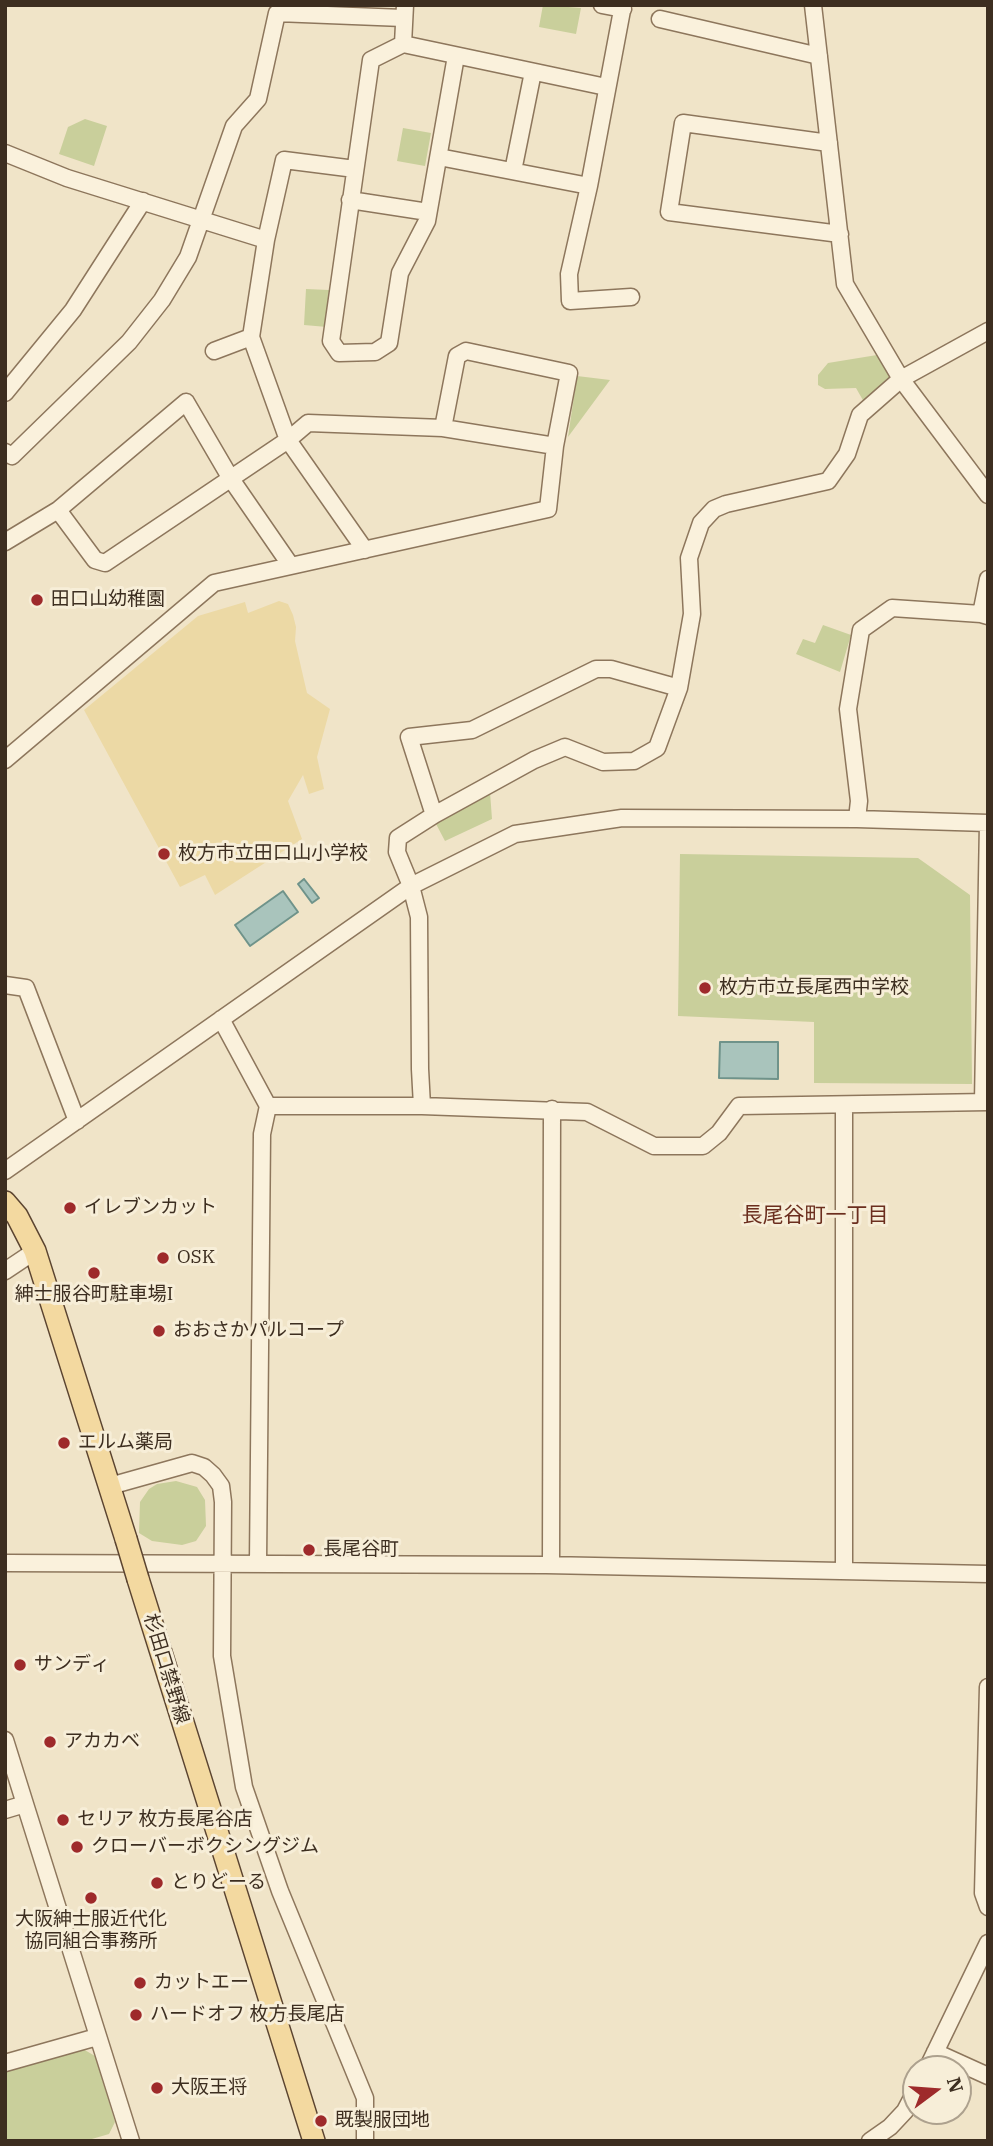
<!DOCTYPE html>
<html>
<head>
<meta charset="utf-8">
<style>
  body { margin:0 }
  #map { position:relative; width:993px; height:2146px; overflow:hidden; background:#f0e4c8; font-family:"IBM Plex Serif",serif }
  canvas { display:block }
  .frame { position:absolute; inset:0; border:7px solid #3d2e20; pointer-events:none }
  .north { position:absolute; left:902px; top:2055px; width:70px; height:70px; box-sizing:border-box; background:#f7eed8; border:2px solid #ada18e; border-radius:50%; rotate:74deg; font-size:19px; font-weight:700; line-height:28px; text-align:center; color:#3d2e20 }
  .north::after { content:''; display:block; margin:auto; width:24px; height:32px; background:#9e2a2b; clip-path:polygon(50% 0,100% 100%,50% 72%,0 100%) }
</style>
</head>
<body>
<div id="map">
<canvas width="993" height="2146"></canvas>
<div class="frame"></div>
<div class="north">N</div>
</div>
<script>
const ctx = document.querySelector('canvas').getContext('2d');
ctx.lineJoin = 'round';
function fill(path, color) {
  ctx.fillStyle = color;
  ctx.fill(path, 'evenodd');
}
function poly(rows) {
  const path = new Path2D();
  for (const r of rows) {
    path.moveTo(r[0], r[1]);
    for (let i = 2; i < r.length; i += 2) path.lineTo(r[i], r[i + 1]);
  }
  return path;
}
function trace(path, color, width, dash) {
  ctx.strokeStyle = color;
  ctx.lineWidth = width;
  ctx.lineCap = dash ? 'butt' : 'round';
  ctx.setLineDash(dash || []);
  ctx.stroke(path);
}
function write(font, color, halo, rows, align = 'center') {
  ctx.font = font + ' "IBM Plex Serif","Noto Sans JP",serif';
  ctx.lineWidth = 6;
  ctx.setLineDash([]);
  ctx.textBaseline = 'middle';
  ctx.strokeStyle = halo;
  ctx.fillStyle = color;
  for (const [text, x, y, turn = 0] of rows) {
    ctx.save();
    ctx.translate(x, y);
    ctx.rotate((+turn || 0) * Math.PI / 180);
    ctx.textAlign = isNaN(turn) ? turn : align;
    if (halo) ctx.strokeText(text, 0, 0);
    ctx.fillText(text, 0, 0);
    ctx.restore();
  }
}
fill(poly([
  [543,5,581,8,576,34,539,27],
  [85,119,107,126,94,166,59,154,68,127],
  [403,128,431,133,425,166,397,161],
  [306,289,329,290,327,327,304,325],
  [877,355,892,378,864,402,856,388,825,389,818,385,818,375,828,363],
  [577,376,610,380,568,437],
  [823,625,851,635,840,672,796,654,803,639,815,643],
  [490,792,492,819,445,841,435,822],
  [680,854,918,858,970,895,972,1084,814,1083,814,1022,678,1016],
  [176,1481,197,1487,205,1500,206,1526,196,1541,182,1545,152,1541,139,1533,140,1502,149,1489,157,1484],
  [83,2049,95,2056,115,2122,109,2134,85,2141,5,2141,5,2071]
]), '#c9cf9b');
fill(poly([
  [279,601,288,604,293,615,296,627,295,641,307,693,330,709,317,757,324,789,309,794,303,775,288,801,302,839,215,895,205,875,180,887,84,710,198,616,245,602,248,613]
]), '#ecd9a5');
const water = poly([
  [304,879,319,898,312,903,298,884,304,879],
  [283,891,298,912,250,946,235,925,283,891],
  [720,1042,778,1042,778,1079,719,1078,720,1042]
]);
fill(water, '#a9c4bc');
trace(water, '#6f938a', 2);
const minor = poly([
  [602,5,623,9],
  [813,5,845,284,901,379,988,495],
  [660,19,819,56],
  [403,44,405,5],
  [456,56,427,221,400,273,389,343,375,352,339,353,331,341,371,60,403,44,606,87],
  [829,143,683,123,669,212,840,234],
  [5,153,67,178,266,240],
  [439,157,589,186,623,5],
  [355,169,284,160,266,240,251,337,288,440,365,550],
  [513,171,533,72],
  [589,186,569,274,570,301,631,297],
  [350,200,428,212],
  [214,351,251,337],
  [5,393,73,310,143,201],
  [5,452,12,456,129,342,162,300,188,257,234,126,258,99,277,13,403,18],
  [58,510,95,560,105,563,288,440,308,423,443,428,555,446],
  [5,542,58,510,186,402,231,479,291,566],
  [981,614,988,579],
  [5,760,214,583,548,509,555,446,569,373,466,351,457,356,443,428],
  [434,815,409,737,472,730,596,669,611,669,679,688],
  [857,819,859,801,848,709,861,630,892,608,981,614,988,616],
  [5,985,26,988,77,1121],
  [221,1019,268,1106],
  [983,1102,988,823],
  [422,1106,420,1069,419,917,411,886,397,852,398,838,434,815,534,760,565,747,603,762,634,761,657,748,679,688,692,614,689,558,701,523,714,509,726,504,828,481,847,454,860,415,901,379,988,331],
  [5,1171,411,886,515,834,622,818,857,819,988,823],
  [5,1271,35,1251],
  [110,1486,192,1463,204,1467,213,1475,221,1486,223,1502,222,1656,244,1787,280,1891,365,2098,365,2141],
  [5,1563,546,1565,988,1574],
  [258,1563,262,1134,268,1106,422,1106,587,1112,654,1146,703,1146,719,1133,739,1106,988,1102],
  [551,1565,552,1109],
  [844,1571,844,1105],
  [988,1687,983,1893,988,1907],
  [5,1740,25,1804],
  [5,1810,25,1804,131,2141],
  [935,2052,988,2076],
  [5,2063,97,2037],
  [927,2069,988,1943],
  [870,2141,890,2127,905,2111,916,2090]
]);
const major = poly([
  [5,1202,17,1216,35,1251,126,1539],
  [138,1579,314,2141]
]);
trace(minor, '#8d765c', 19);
trace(major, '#5b4430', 24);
trace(minor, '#faf1dc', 16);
trace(major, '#f3d9a0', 21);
const majorBridge = poly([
  [126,1539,138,1579]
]);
trace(majorBridge, '#5b4430', 24, []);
trace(majorBridge, '#f3d9a0', 21);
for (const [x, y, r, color] of [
  [37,600,7,"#9e2a2b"],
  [164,854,7,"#9e2a2b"],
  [705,988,7,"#9e2a2b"],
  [70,1208,7,"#9e2a2b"],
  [163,1258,7,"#9e2a2b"],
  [94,1273,7,"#9e2a2b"],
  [159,1331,7,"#9e2a2b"],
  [64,1443,7,"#9e2a2b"],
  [309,1550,7,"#9e2a2b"],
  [20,1665,7,"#9e2a2b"],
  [50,1742,7,"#9e2a2b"],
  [63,1820,7,"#9e2a2b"],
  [77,1847,7,"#9e2a2b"],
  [157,1883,7,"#9e2a2b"],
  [91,1898,7,"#9e2a2b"],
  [140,1983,7,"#9e2a2b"],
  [136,2015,7,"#9e2a2b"],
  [157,2088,7,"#9e2a2b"],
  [321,2121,7,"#9e2a2b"]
]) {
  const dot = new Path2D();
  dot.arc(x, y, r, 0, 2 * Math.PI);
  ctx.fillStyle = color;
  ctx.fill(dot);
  trace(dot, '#f7eed8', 2.5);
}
write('19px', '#3d2e20', '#f7eed8', [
  ["田口山幼稚園",51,600],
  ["枚方市立田口山小学校",178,854],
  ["枚方市立長尾西中学校",719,988],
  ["イレブンカット",84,1208],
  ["OSK",177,1258],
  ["紳士服谷町駐車場I",94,1295,"center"],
  ["おおさかパルコープ",173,1331],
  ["エルム薬局",78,1443],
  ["長尾谷町",323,1550],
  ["サンディ",34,1665],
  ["アカカベ",64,1742],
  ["セリア 枚方長尾谷店",77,1820],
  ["クローバーボクシングジム",91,1847],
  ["とりどーる",171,1883],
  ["大阪紳士服近代化",91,1920,"center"],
  ["協同組合事務所",91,1942,"center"],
  ["カットエー",154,1983],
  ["ハードオフ 枚方長尾店",150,2015],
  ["大阪王将",171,2088],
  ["既製服団地",335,2121]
], 'left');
write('19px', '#3d2e20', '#f7eed8', [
  ["杉田口禁野線",166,1669,73]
]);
write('21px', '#6b2e1e', '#f7eed8', [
  ["長尾谷町一丁目",815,1216]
]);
</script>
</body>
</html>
